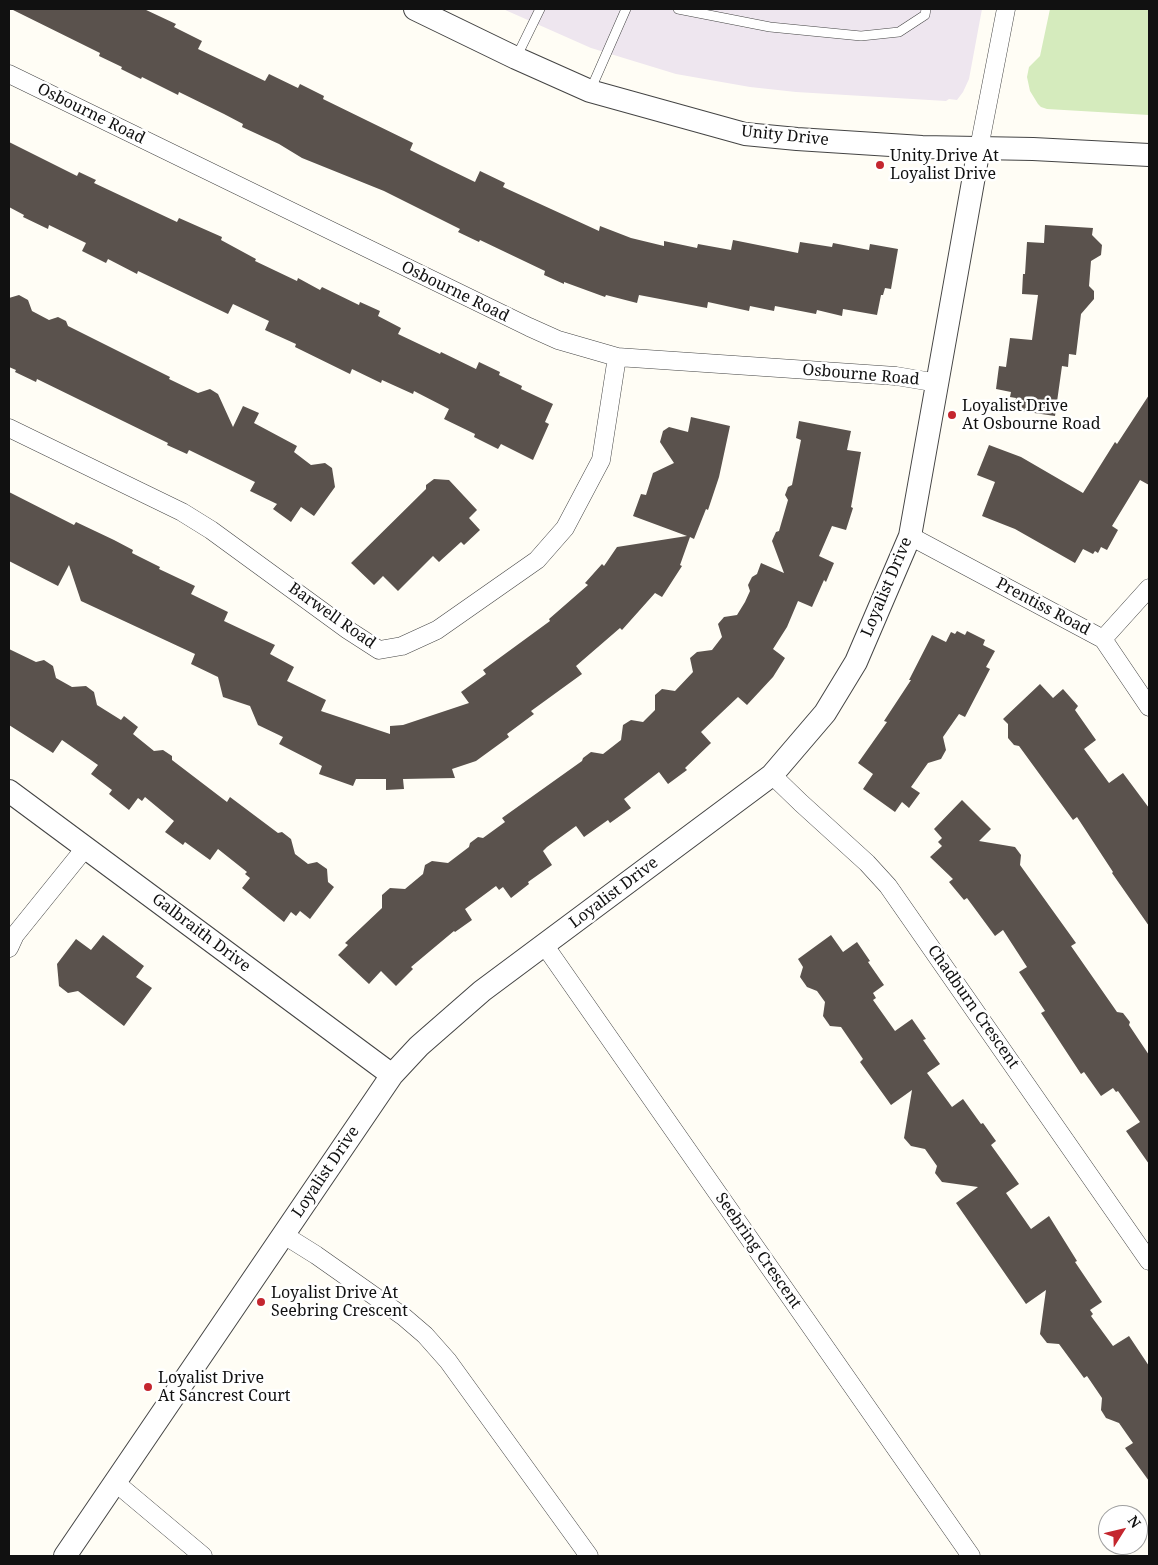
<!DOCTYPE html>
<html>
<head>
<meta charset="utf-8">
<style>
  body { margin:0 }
  #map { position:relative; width:1158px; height:1565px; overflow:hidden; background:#fffdf5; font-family:"Noto Serif",serif }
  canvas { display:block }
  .frame { position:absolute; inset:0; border:10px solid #111; pointer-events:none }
  .north { position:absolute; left:1098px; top:1505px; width:50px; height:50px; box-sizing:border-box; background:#fff; border:1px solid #a0a0a0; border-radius:50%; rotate:54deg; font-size:14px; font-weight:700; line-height:20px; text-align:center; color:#111 }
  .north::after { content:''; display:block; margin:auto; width:18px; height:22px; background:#c4262e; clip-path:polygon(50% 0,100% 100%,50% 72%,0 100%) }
</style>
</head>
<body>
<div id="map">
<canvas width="1158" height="1565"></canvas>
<div class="frame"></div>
<div class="north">N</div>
</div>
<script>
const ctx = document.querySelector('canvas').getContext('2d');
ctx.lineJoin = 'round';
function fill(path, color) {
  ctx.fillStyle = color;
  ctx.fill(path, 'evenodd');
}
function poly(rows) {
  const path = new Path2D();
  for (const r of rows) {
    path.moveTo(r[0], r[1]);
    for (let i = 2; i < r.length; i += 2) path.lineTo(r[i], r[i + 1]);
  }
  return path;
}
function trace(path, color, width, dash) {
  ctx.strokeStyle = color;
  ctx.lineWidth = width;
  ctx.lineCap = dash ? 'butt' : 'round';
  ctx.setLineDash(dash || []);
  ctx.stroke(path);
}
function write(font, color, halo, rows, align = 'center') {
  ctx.font = font + ' "Noto Serif",serif';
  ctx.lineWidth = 5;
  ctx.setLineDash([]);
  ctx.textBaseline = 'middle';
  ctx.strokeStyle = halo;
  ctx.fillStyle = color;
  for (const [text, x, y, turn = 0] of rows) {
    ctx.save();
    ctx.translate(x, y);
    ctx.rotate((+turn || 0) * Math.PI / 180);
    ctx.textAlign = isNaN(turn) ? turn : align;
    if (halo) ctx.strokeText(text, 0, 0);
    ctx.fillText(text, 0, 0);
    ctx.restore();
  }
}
fill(poly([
  [503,9,982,9,969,79,963,92,957,100,949,99,946,101,796,92,750,87,676,74,591,48]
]), '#eee6ef');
fill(poly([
  [1050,9,1149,9,1149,115,1047,109,1041,107,1038,104,1030,91,1027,77,1029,67,1040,56]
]), '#d5ebbd');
fill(poly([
  [11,9,144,9,176,24,174,27,202,41,198,49,265,81,269,74,298,88,300,84,324,96,323,99,413,143,410,150,440,165,475,182,480,171,505,183,503,187,599,231,600,226,631,238,664,246,664,241,697,248,698,244,731,250,733,240,798,253,800,242,832,247,833,243,869,250,870,244,898,249,891,289,885,288,883,295,881,295,877,315,843,309,842,316,817,310,816,314,775,306,774,311,750,306,749,311,708,302,707,308,639,295,637,303,606,295,605,297,564,282,564,284,544,275,545,271,480,240,479,242,458,232,460,229,384,191,302,158,279,144,242,127,243,124,224,114,179,92,178,95,142,77,141,79,121,69,122,67,99,56,100,53],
  [9,142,77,176,79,172,96,180,94,183,177,222,179,218,222,237,221,240,256,259,255,261,297,281,298,278,320,290,322,287,359,305,360,302,380,311,378,316,401,328,398,334,440,354,441,352,476,369,479,362,500,372,499,375,522,386,521,389,553,404,545,422,549,424,533,460,501,444,498,449,474,437,475,434,444,419,449,409,414,391,413,394,382,380,381,383,352,369,350,374,295,347,296,344,265,330,269,321,233,304,228,314,138,271,137,274,108,259,106,263,82,251,86,243,49,225,48,229,23,217,24,215,9,207],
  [1045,225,1093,228,1092,235,1102,245,1101,255,1091,261,1089,286,1094,291,1094,299,1081,314,1076,355,1069,354,1068,367,1062,366,1055,416,1014,410,1016,398,1010,397,1011,392,996,389,999,366,1006,367,1010,338,1032,340,1038,295,1022,294,1023,274,1025,274,1027,242,1044,243],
  [19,295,28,300,32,311,49,320,58,317,66,321,68,326,170,377,169,379,198,393,210,389,218,394,233,427,243,406,259,413,254,423,297,446,294,452,311,465,325,463,332,468,335,487,314,516,301,507,291,522,273,509,277,504,250,491,255,482,189,450,187,454,167,445,168,443,37,379,36,382,15,372,16,370,9,367,9,298],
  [1149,395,1149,485,1140,480,1112,526,1118,530,1107,550,1101,547,1098,553,1095,551,1093,554,1083,549,1075,563,1015,529,982,516,995,482,977,475,989,445,1021,457,1083,493,1115,442,1117,444],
  [691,417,730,426,719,477,708,510,706,509,694,539,690,537,680,565,682,566,662,597,655,593,622,630,620,628,576,666,582,674,531,711,534,714,507,734,509,737,476,761,452,769,455,778,403,779,404,789,386,790,386,779,356,779,353,786,319,774,322,766,279,744,283,737,258,725,250,706,223,697,218,677,191,664,195,654,81,601,69,565,58,586,9,561,9,492,74,525,76,522,114,540,133,550,132,553,160,567,159,569,195,586,191,594,228,612,224,621,275,645,270,654,294,667,287,681,326,700,321,711,390,734,390,726,403,725,469,703,461,692,486,674,483,670,550,621,549,619,588,585,585,583,602,564,604,566,617,547,687,536,633,516,641,494,646,495,653,473,674,463,660,442,663,431,669,427,688,432],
  [799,421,851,431,847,450,861,452,851,507,853,508,846,530,832,526,819,556,834,563,826,582,824,580,812,607,798,601,787,627,773,649,785,658,773,677,747,705,738,697,701,732,711,743,685,768,687,770,668,784,659,772,624,799,631,808,610,823,608,820,584,837,576,826,547,847,543,851,552,865,528,882,529,884,511,898,503,887,499,890,496,886,465,909,472,920,455,932,454,931,411,967,413,969,396,986,381,971,369,984,338,955,348,945,345,943,382,908,382,895,390,888,405,889,423,874,425,865,432,861,448,863,469,847,470,843,478,837,483,838,505,822,502,818,582,761,583,758,591,752,603,754,621,740,623,725,631,720,643,722,655,710,655,695,662,689,675,691,693,672,690,658,697,652,712,650,722,637,718,624,724,617,737,615,745,602,750,591,748,585,752,577,757,574,761,563,784,573,772,541,776,532,779,531,788,500,785,495,788,487,792,485,801,440,796,438],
  [434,479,449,480,477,510,469,518,480,530,464,545,461,542,439,562,433,556,398,591,383,576,374,585,351,563,426,489,426,485],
  [957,631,965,635,967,631,985,640,983,645,995,651,986,667,990,669,965,717,959,714,943,737,946,750,941,759,928,763,911,787,920,793,909,808,902,802,895,812,863,789,873,774,858,763,887,722,884,721,911,680,909,680,932,635,946,642,951,632,955,634],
  [9,649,36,662,44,660,53,666,56,678,72,687,86,686,94,692,97,705,121,720,124,716,138,727,133,734,154,751,163,750,172,756,172,760,227,802,230,797,278,833,282,832,291,839,295,854,308,864,317,862,327,869,328,882,334,887,310,919,300,911,296,916,291,912,284,922,242,888,250,878,245,874,247,872,218,849,210,860,185,842,183,845,165,832,174,821,145,797,142,801,138,798,129,810,109,794,112,790,91,774,98,765,62,740,53,753,9,725],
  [1040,684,1053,698,1063,689,1078,706,1075,710,1096,740,1084,749,1109,783,1123,773,1149,808,1149,926,1112,873,1113,872,1077,817,1073,820,1019,746,1014,745,1008,738,1008,724,1003,719],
  [962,800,991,829,979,841,1015,847,1021,855,1020,865,1076,943,1071,946,1117,1012,1123,1013,1130,1022,1129,1025,1149,1055,1149,1164,1126,1131,1140,1122,1118,1091,1116,1092,1113,1088,1101,1096,1084,1072,1081,1074,1041,1013,1045,1011,1019,972,1027,967,1003,930,995,936,967,898,964,900,949,882,953,879,930,857,942,846,938,842,942,838,934,829],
  [103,935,144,966,136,977,152,988,124,1026,78,991,68,993,59,986,57,964,76,939,91,950],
  [831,935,843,952,857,942,870,961,868,962,884,985,873,993,876,998,873,1000,895,1031,912,1019,926,1039,923,1040,940,1064,927,1073,952,1107,963,1099,981,1124,983,1123,996,1141,991,1145,1019,1184,1006,1193,1031,1229,1049,1216,1077,1261,1075,1262,1102,1302,1090,1310,1093,1314,1091,1316,1113,1346,1129,1336,1149,1366,1149,1481,1125,1448,1133,1443,1119,1423,1106,1418,1101,1410,1102,1398,1087,1376,1084,1378,1059,1344,1047,1343,1040,1334,1046,1290,1026,1304,956,1203,978,1187,942,1182,935,1173,937,1166,925,1149,911,1146,904,1138,912,1090,891,1105,860,1062,863,1059,841,1027,830,1026,823,1016,825,1002,817,991,807,987,800,977,803,967,798,959]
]), '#5a524d');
const service = poly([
  [678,9,770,27,861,36,899,32,925,15,926,9],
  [516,58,540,9],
  [590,91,626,9]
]);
const minor = poly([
  [9,74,529,327,558,340,617,357,896,376,938,383],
  [979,148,1006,9],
  [9,428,182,512,211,530,348,630,379,650,402,646,437,630,537,560,565,528,601,460,617,357],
  [910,536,1103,639,1149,707],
  [1103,639,1149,588],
  [772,775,801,803,867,863,888,886,1149,1261],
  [545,946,971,1556],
  [9,948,15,935,86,847],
  [284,1235,316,1255,404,1317,425,1335,448,1361,589,1556],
  [116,1483,203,1556]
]);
const tertiary = poly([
  [415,9,516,58,590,91,745,134,797,139,922,147,1033,149,1149,155],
  [9,791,392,1075],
  [65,1556,392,1075,419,1046,482,991,772,775,825,713,856,662,910,536,979,148]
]);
trace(service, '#444', 10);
trace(minor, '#444', 19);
trace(tertiary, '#444', 24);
trace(service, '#fff', 9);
trace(minor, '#fff', 18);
trace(tertiary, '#fff', 22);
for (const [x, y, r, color] of [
  [880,165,5,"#c4262e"],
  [952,415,5,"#c4262e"],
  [261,1302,5,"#c4262e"],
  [148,1387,5,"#c4262e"]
]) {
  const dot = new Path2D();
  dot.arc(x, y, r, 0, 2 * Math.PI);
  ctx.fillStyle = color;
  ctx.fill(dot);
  trace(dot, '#fff', 2);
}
write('16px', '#111', '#fff', [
  ["Osbourne Road",91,114,26],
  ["Unity Drive",785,136,6],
  ["Osbourne Road",455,292,26],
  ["Osbourne Road",861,375,5],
  ["Loyalist Drive",887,587,-67],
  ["Prentiss Road",1043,607,28],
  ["Barwell Road",332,616,35],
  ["Loyalist Drive",614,893,-37],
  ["Galbraith Drive",201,933,37],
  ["Chadburn Crescent",973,1007,55],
  ["Loyalist Drive",326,1172,-56],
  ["Seebring Crescent",758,1251,55]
]);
write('16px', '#111', '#fff', [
  ["Unity Drive At",890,156],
  ["Loyalist Drive",890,174],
  ["Loyalist Drive",962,406],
  ["At Osbourne Road",962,424],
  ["Loyalist Drive At",271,1293],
  ["Seebring Crescent",271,1311],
  ["Loyalist Drive",158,1378],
  ["At Sancrest Court",158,1396]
], 'left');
</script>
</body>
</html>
